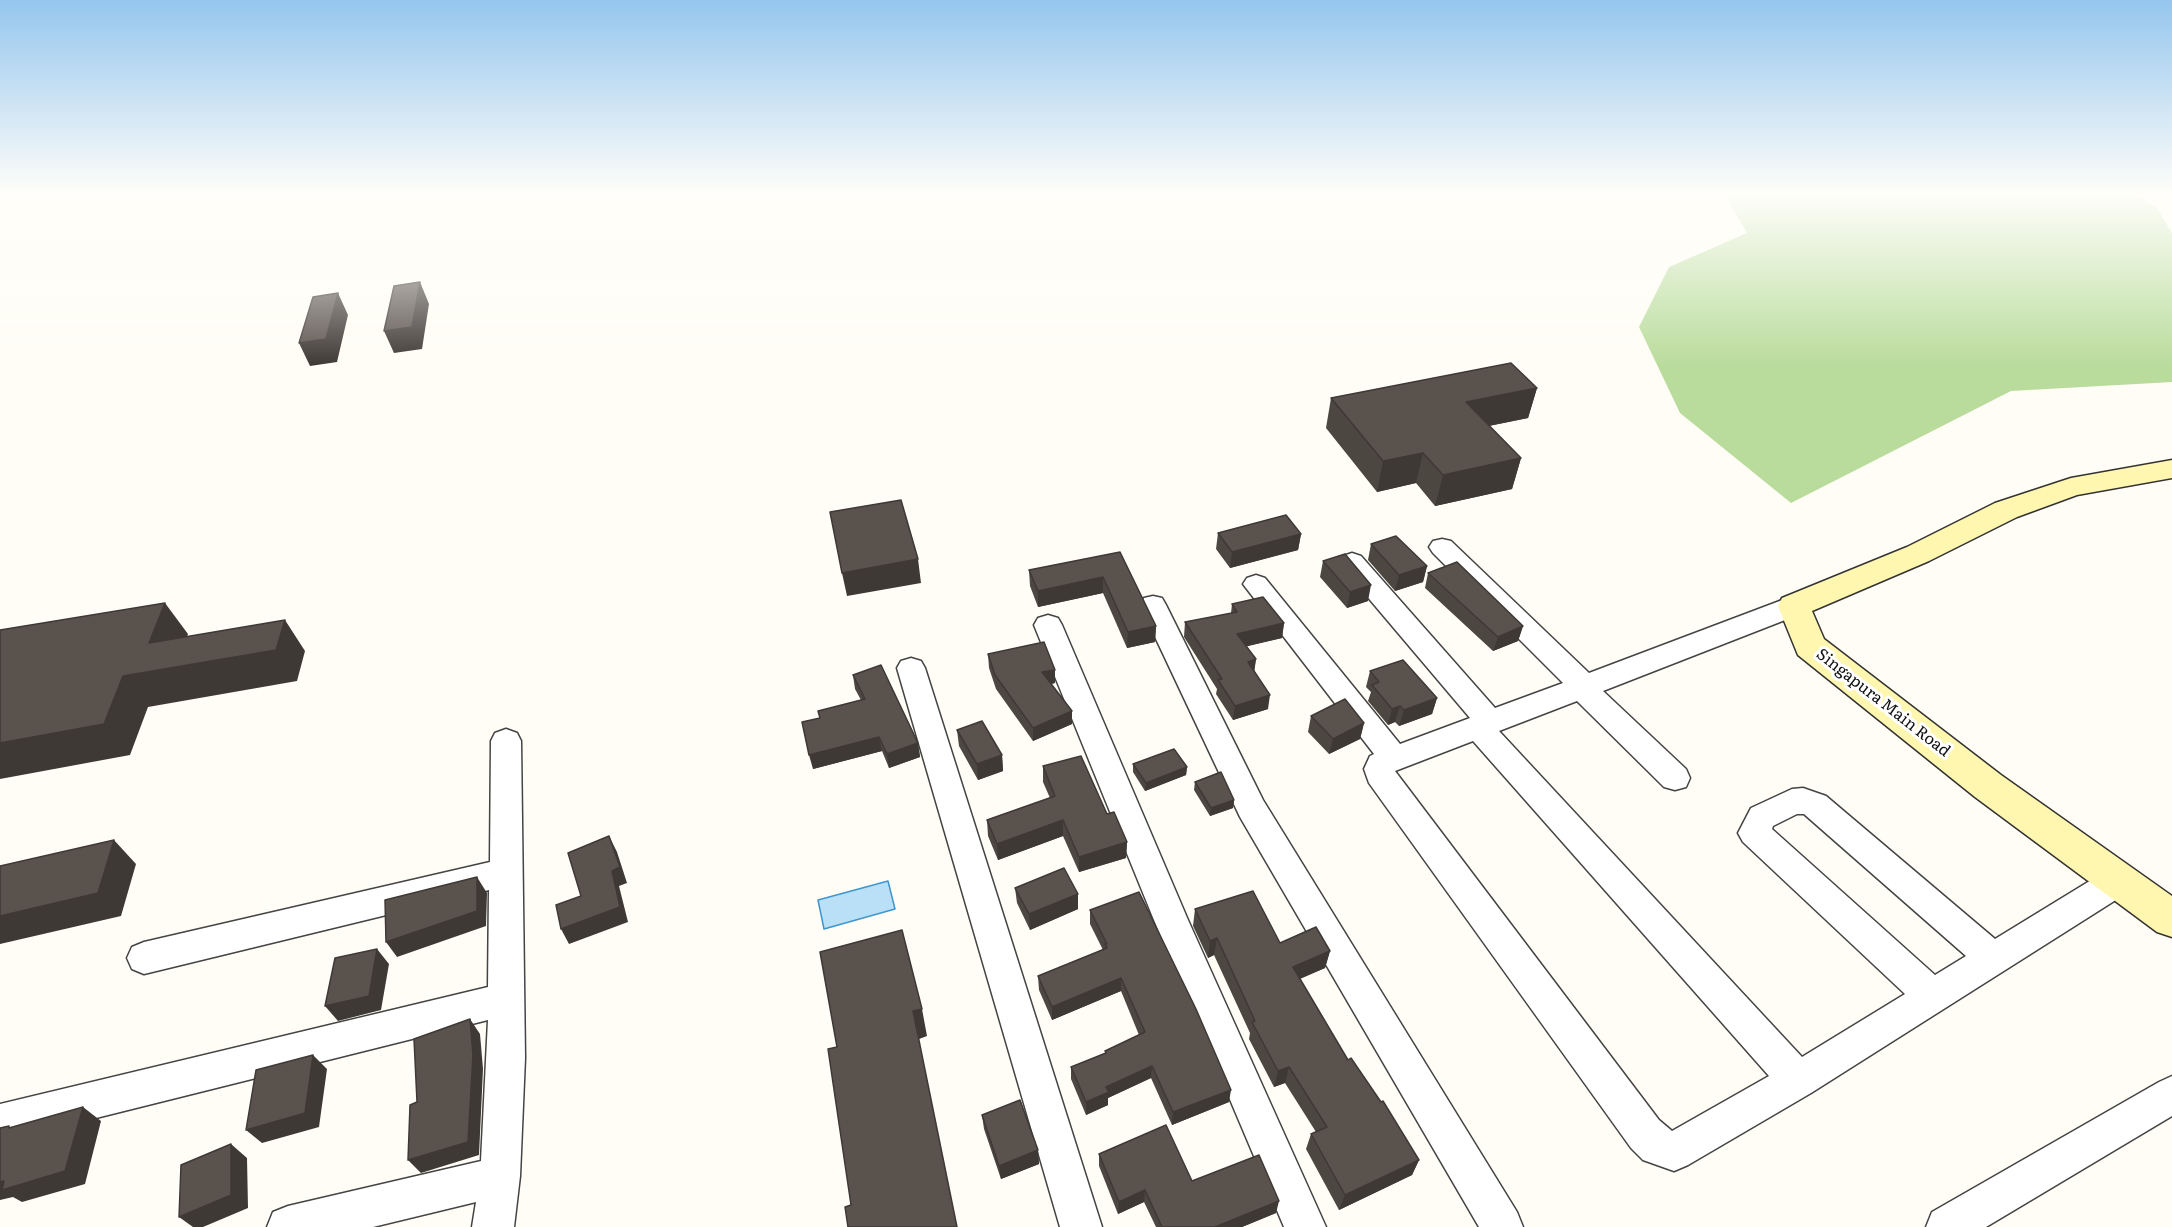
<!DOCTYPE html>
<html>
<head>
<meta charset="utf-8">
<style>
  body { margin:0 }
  canvas { display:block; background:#fffdf5 }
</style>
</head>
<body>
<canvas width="2172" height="1227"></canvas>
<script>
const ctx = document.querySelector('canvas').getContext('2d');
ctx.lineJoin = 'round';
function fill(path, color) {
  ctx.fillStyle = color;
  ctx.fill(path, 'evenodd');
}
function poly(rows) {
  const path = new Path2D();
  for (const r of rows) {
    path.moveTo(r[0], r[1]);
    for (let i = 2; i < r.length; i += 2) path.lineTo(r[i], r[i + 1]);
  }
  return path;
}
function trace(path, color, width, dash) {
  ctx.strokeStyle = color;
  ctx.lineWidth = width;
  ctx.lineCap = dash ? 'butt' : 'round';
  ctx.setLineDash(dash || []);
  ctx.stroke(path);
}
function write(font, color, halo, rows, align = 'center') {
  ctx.font = font + ' Literata,serif';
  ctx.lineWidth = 6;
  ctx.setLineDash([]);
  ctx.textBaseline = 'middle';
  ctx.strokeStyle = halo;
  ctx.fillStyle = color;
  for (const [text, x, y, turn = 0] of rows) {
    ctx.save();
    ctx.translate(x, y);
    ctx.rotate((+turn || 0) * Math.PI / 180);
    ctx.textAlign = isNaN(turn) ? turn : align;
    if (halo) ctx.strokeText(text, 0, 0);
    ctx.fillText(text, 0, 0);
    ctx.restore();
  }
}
fill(poly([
  [1724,194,2136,194,2157,208,2172,233,2172,382,2011,391,1791,503,1680,413,1639,327,1669,267,1747,233]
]), '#b9dc9c');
const water = poly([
  [888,881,895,909,824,929,818,900,888,881]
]);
fill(water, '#b9e0f7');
trace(water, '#3f96cf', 1.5);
const street = poly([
  [1442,539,1451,541,1589,673,1785,599,1794,597,1803,599,1807,606,1803,613,1603,691,1686,769,1690,778,1686,787,1675,790,1664,787,1577,701,1499,731,1802,1057,1905,994,1743,842,1738,833,1751,808,1792,789,1803,788,1826,796,1995,939,2106,871,2118,867,2130,871,2135,881,2130,891,1811,1093,1688,1165,1674,1171,1643,1160,1631,1148,1369,783,1364,769,1370,756,1374,754,1243,584,1247,578,1256,575,1265,578,1400,744,1470,718,1343,568,1339,562,1343,556,1352,553,1361,556,1495,708,1563,683,1433,553,1429,547,1433,541,1442,539],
  [1473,741,1769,1076,1672,1131,1659,1120,1395,771,1473,741],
  [1797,814,1804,814,1966,956,1935,975,1772,829,1773,826,1797,814],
  [1153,596,1162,598,1166,605,1263,800,1517,1212,1523,1227,1479,1227,1240,817,1140,605,1144,598,1153,596],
  [1048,615,1058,618,1062,625,1188,920,1326,1227,1284,1227,1154,920,1034,625,1038,618,1048,615],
  [911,658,921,661,925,668,1102,1227,1060,1227,897,668,901,661,911,658],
  [506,729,517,733,521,741,525,1058,520,1176,514,1227,472,1227,476,1202,373,1227,267,1227,273,1212,288,1206,481,1161,488,1020,0,1142,0,1104,488,987,489,890,144,974,132,969,127,958,132,947,144,942,490,862,491,741,495,733,506,729],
  [2172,1076,2172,1116,1986,1227,1926,1227,1932,1212,2159,1082,2172,1076]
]);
const secondary = poly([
  [2172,460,2172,478,2077,495,2017,517,1929,561,1812,611,1824,639,2001,775,2172,896,2172,937,2157,932,1975,797,1798,655,1778,606,1782,598,1907,547,1995,503,2071,478,2172,460]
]);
trace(street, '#444', 3);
trace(secondary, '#333', 3);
fill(street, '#fff');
fill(secondary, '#fff6b0');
fill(poly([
  [1537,388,1528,418,1489,426,1521,458,1512,489,1435,506,1416,483,1377,492,1326,428,1331,398],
  [1218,533,1301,534,1298,550,1230,568,1216,549],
  [1371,544,1427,566,1423,582,1395,591,1368,560],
  [1120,552,1156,626,1155,642,1127,648,1103,593,1038,607,1030,586,1029,570],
  [1323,561,1368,601,1347,608,1320,577],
  [1428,573,1523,626,1518,641,1493,651,1425,588],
  [1232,604,1284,623,1282,638,1246,646,1256,659,1254,670,1268,709,1233,720,1216,694,1217,689,1184,637,1185,622,1231,613],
  [988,654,1055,670,1055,683,1051,684,1072,711,1072,724,1033,741,996,689,989,668],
  [1370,671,1437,698,1432,714,1399,726,1395,722,1388,725,1368,701,1371,692,1366,687],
  [853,675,918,743,920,757,889,768,882,751,813,769,820,718,861,700,855,689],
  [1311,716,1364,723,1360,739,1329,754,1308,732],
  [957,730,1002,755,1003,771,978,780,959,746],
  [1133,764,1187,767,1186,775,1145,791,1133,772],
  [1043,766,1107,814,1127,842,1126,858,1079,872,1063,836,998,860,988,836,987,820,1050,798,1043,782],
  [1195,782,1234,800,1233,808,1210,816,1194,790],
  [1015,888,1078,894,1078,909,1030,930,1017,903],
  [1195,909,1280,943,1330,951,1325,968,1300,979,1348,1060,1419,1160,1412,1175,1339,1210,1306,1149,1311,1134,1316,1132,1285,1083,1274,1087,1249,1039,1250,1033,1214,955,1208,958,1193,926],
  [1090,910,1229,1102,1172,1125,1151,1078,1108,1098,1108,1105,1086,1115,1071,1079,1071,1067,1105,1053,1105,1051,1139,1035,1121,991,1052,1020,1039,990,1038,976,1103,950,1090,924],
  [982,1115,1038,1150,1039,1164,1001,1179,984,1129],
  [1099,1154,1192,1181,1276,1213,1242,1227,1156,1227,1144,1202,1118,1214,1099,1166]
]), '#4d4742');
fill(poly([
  [420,282,429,304,422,349,394,353,384,331],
  [338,293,348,315,337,362,310,366,299,343],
  [1537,388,1528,418,1458,432,1466,402],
  [1423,453,1416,483,1377,492,1383,461],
  [1521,458,1512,489,1435,506,1443,475],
  [1301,534,1298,550,1230,568,1232,552],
  [918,559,921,583,847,596,842,573],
  [1427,566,1423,582,1395,591,1399,575],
  [1103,577,1103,593,1038,607,1038,591],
  [1371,585,1368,601,1347,608,1350,592],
  [165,603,188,634,176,667,285,620,305,651,297,681,148,707,130,755,0,779,0,743,149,643],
  [1284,623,1282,638,1236,649,1237,634],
  [1156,626,1155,642,1127,648,1128,632],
  [1523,626,1518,641,1493,651,1498,637],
  [1256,659,1254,674,1248,662],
  [1055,670,1055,683,1043,686,1042,672],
  [1270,695,1268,709,1233,720,1235,706],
  [1437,698,1432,714,1399,726,1404,710],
  [1400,706,1395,722,1388,725,1392,709],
  [1072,711,1072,724,1033,741,1033,728],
  [1364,723,1360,739,1329,754,1333,739],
  [879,737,882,751,813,769,809,755],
  [918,743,920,757,889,768,887,754],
  [1002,755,1003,771,978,780,977,764],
  [1187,767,1186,775,1145,791,1146,783],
  [1234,800,1233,808,1210,816,1211,808],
  [1063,820,1063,836,998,860,997,844],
  [609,836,617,852,627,883,619,886,628,922,569,944,561,929,612,871],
  [114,840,136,864,121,916,0,944,0,916],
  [1127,842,1126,858,1079,872,1079,857],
  [477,877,487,893,486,926,397,957,386,942],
  [1078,894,1078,909,1030,930,1029,914],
  [1217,938,1214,955,1208,958,1210,941],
  [377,949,389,964,381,1010,338,1021,325,1006],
  [1330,951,1325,968,1289,983,1293,967],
  [1121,978,1121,991,1052,1020,1052,1007],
  [922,1009,927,1036,919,1039,913,1011],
  [470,1019,480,1034,483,1069,479,1155,421,1173,408,1160],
  [313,1055,327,1069,319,1127,262,1143,246,1130],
  [1152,1066,1151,1078,1108,1098,1108,1105,1086,1115,1086,1102,1106,1087],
  [1289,1067,1285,1083,1274,1087,1278,1071],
  [1231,1090,1229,1102,1172,1125,1173,1112],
  [83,1107,101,1121,85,1184,22,1202,13,1197,0,1200,0,1182],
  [231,1144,247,1158,248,1208,203,1227,193,1227,179,1217],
  [1038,1150,1039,1164,1001,1179,999,1166],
  [1419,1160,1412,1175,1339,1210,1345,1195],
  [1145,1190,1144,1202,1118,1214,1119,1202],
  [1279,1201,1276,1213,1242,1227,1215,1227]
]), '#3f3936');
const building = poly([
  [420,282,412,327,384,331,394,286,420,282],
  [338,293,326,339,299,343,313,297,338,293],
  [1511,363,1537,388,1466,402,1521,458,1443,475,1423,453,1383,461,1331,398,1511,363],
  [901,500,918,559,842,573,830,512,901,500],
  [1286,515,1301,534,1232,552,1218,533,1286,515],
  [1396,536,1427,566,1399,575,1371,544,1396,536],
  [1120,552,1156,626,1128,632,1103,577,1038,591,1029,570,1120,552],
  [1345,554,1371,585,1350,592,1323,561,1345,554],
  [1457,562,1523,626,1498,637,1428,573,1457,562],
  [1263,597,1284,623,1237,634,1256,659,1248,662,1270,695,1235,706,1218,680,1222,679,1185,622,1237,612,1232,604,1263,597],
  [165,603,149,643,285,620,276,650,123,676,104,724,0,743,0,630,165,603],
  [1044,642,1055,670,1042,672,1072,711,1033,728,995,675,988,654,1044,642],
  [1403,660,1437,698,1404,710,1400,706,1392,709,1372,685,1379,682,1370,671,1403,660],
  [881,665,918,743,887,754,879,737,809,755,802,722,820,718,818,711,865,699,853,675,881,665],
  [1345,699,1364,723,1333,739,1311,716,1345,699],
  [982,721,1002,755,977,764,957,730,982,721],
  [1174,749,1187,767,1146,783,1133,764,1174,749],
  [1081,756,1107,814,1114,812,1127,842,1079,857,1063,820,997,844,987,820,1055,796,1043,766,1081,756],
  [1221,772,1234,800,1211,808,1195,782,1221,772],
  [609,836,620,867,612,871,620,907,561,929,556,905,581,896,568,853,609,836],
  [114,840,98,893,0,916,0,866,114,840],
  [1064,868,1078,894,1029,914,1015,888,1064,868],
  [477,877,477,911,386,942,385,900,477,877],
  [1253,891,1280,943,1316,927,1330,951,1293,967,1348,1060,1351,1058,1381,1102,1383,1101,1419,1160,1345,1195,1311,1134,1327,1127,1289,1067,1278,1071,1252,1022,1255,1021,1217,938,1210,941,1195,909,1253,891],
  [1139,892,1196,1009,1231,1090,1173,1112,1152,1066,1106,1087,1109,1092,1086,1102,1071,1067,1106,1053,1105,1051,1145,1032,1121,978,1052,1007,1038,976,1107,948,1105,944,1107,944,1090,910,1139,892],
  [902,930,922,1009,913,1011,957,1227,848,1227,845,1207,851,1205,828,1049,837,1047,820,952,902,930],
  [377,949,369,996,325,1006,335,958,377,949],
  [470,1019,473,1055,468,1142,408,1160,410,1105,417,1102,414,1039,470,1019],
  [313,1055,305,1113,246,1130,256,1070,313,1055],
  [1020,1100,1038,1150,999,1166,982,1115,1020,1100],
  [83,1107,65,1171,2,1190,4,1181,0,1182,0,1128,9,1126,9,1128,83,1107],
  [1166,1125,1192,1181,1259,1155,1279,1201,1215,1227,1162,1227,1145,1190,1119,1202,1099,1154,1166,1125],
  [231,1144,231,1195,179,1217,181,1165,231,1144]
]);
fill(building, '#5a524d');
trace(building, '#3f3936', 1.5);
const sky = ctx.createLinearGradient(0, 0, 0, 366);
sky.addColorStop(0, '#95c6ee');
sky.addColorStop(0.53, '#fffefa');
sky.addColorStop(1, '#fffefa00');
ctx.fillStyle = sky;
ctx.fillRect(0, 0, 2172, 366);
write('16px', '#111', '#fff', [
  ["Singapura Main Road",1883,703,38]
]);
</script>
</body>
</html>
